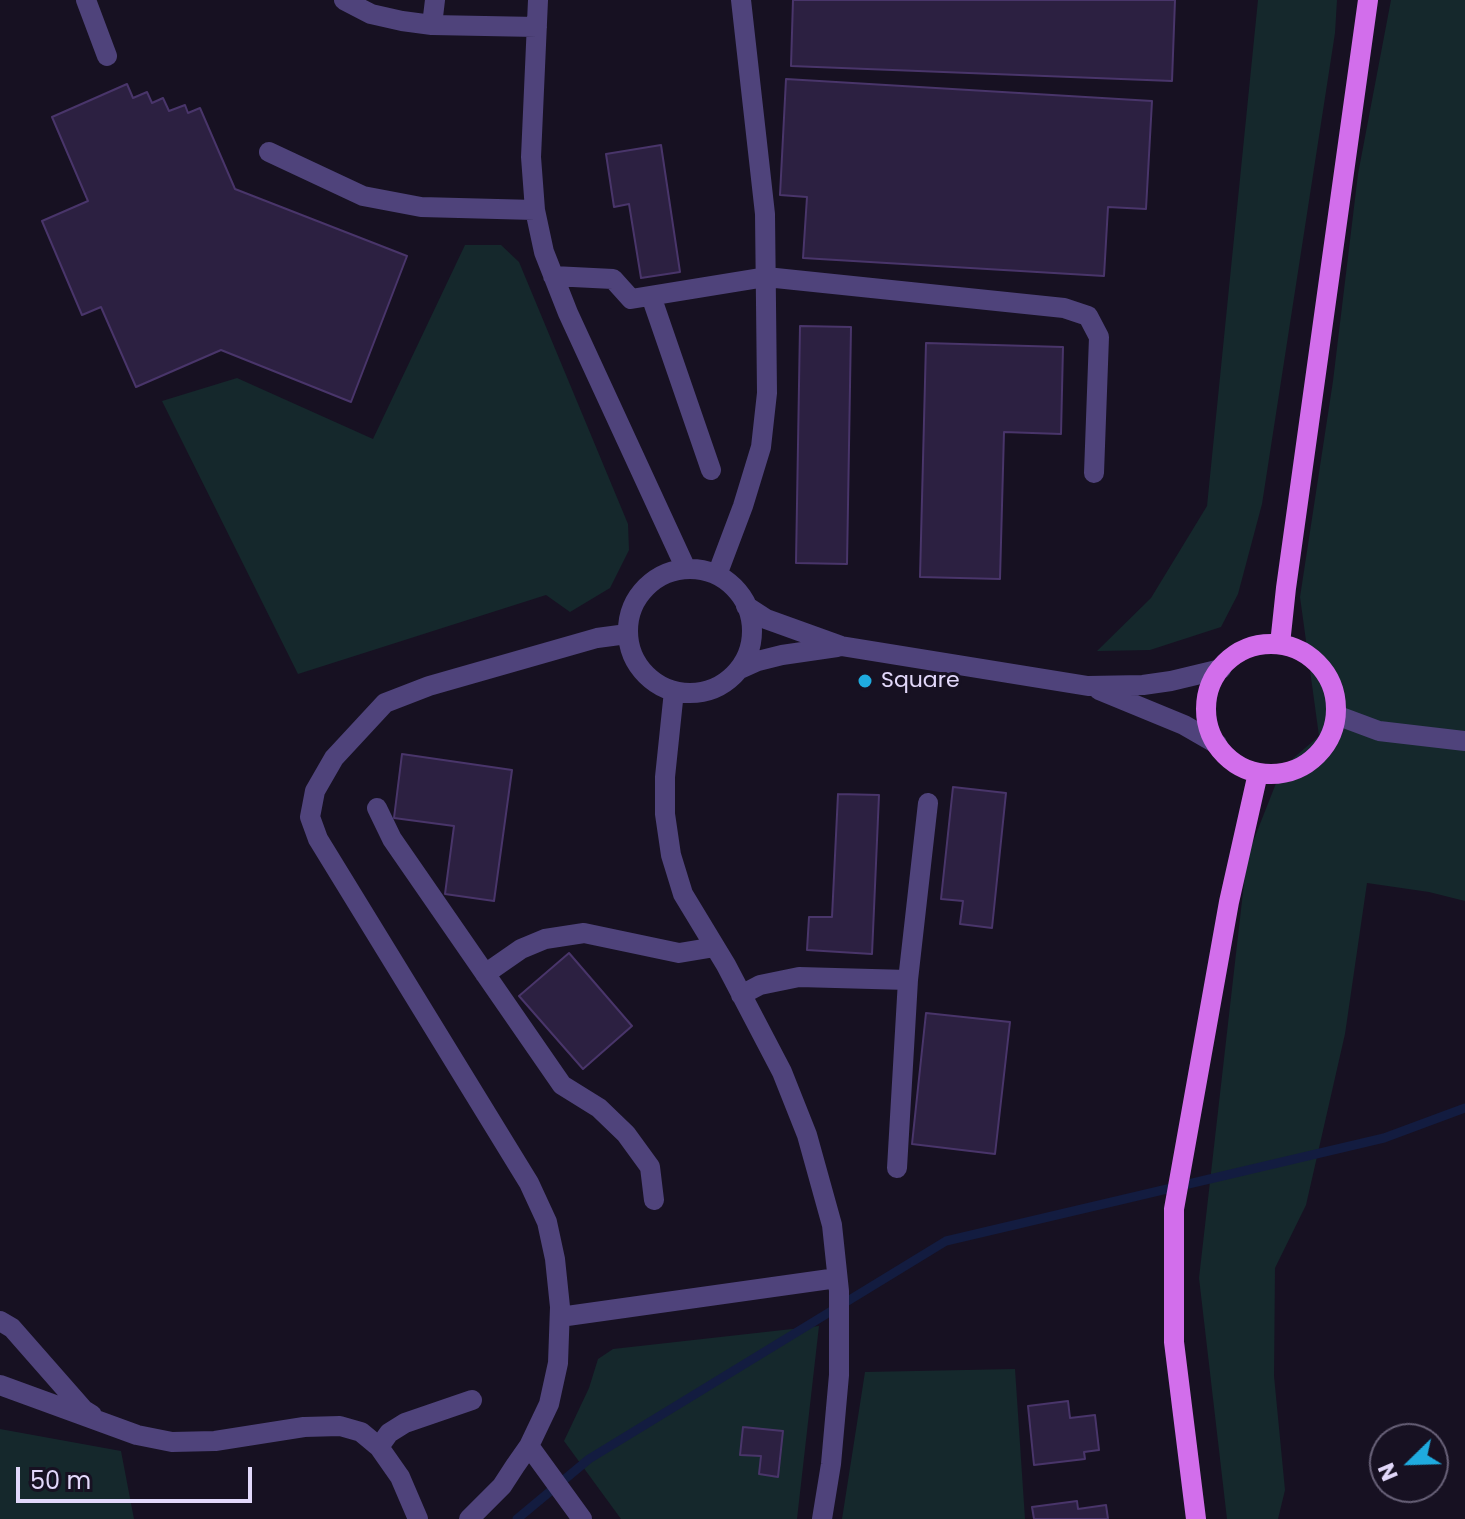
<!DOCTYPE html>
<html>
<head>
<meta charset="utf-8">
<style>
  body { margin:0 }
  #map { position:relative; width:1465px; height:1519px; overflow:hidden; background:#171122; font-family:Poppins,sans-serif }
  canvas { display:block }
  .north { position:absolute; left:1369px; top:1423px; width:80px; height:80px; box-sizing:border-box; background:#171122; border:2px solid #686178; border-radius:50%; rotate:247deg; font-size:22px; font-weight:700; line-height:32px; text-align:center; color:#e2d8fa }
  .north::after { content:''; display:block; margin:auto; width:28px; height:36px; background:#1fabdf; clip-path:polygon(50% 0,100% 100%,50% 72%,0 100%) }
  .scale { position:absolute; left:16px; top:1467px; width:236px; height:36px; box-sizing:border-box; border:4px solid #e2d8fa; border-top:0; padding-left:10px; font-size:24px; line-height:28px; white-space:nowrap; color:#e2d8fa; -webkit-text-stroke:6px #171122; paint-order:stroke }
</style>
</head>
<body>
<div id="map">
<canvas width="1465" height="1519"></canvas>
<div class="north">N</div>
<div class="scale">50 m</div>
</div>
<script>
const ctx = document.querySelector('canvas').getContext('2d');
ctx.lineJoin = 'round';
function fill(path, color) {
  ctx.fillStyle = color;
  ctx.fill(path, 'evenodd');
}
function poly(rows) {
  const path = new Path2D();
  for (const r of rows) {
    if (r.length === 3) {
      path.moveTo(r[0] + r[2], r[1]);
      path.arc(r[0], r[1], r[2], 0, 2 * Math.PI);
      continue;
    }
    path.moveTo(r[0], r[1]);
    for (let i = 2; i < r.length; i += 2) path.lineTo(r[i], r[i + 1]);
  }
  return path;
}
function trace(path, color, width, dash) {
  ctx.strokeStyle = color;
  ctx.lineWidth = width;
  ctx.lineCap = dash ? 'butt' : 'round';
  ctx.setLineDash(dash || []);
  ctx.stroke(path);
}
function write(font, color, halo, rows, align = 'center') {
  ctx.font = font + ' Poppins,sans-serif';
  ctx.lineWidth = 6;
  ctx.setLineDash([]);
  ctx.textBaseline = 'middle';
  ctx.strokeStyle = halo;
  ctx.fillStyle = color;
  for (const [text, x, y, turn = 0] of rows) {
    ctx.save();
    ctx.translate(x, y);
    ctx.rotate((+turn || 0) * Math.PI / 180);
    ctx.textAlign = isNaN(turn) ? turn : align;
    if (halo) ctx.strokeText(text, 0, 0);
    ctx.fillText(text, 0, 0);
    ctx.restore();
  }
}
fill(poly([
  [1258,0,1337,0,1335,33,1262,504,1238,594,1221,627,1150,650,1097,651,1151,598,1207,506],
  [1391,0,1465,0,1465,901,1429,892,1367,883,1345,1034,1306,1205,1275,1268,1274,1376,1285,1490,1278,1519,1227,1519,1199,1278,1247,857,1282,768,1319,736,1300,597,1333,381,1358,174],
  [465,245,501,245,519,262,628,524,629,550,610,588,570,612,546,595,298,674,162,401,237,378,373,439],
  [819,1326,797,1519,621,1519,564,1441,589,1388,598,1359,613,1349],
  [1015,1369,1025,1519,842,1519,865,1372],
  [0,1429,121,1451,134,1519,0,1519]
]), '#15282c');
trace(poly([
  [517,1519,589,1459,946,1241,1384,1138,1465,1108]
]), '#131c40', 9);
const building = poly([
  [793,0,1175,0,1172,81,791,66,793,0],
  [786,79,1152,101,1146,209,1108,207,1104,276,803,258,807,197,780,195,786,79],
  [127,84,133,98,147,92,152,103,163,98,169,111,185,105,188,113,200,108,235,189,407,256,351,402,221,350,136,387,101,307,82,315,42,221,88,201,52,117,127,84],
  [661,145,680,272,641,278,629,204,614,207,606,154,661,145],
  [800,326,851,327,847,564,796,563,800,326],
  [926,343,1063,347,1061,434,1004,432,1000,579,920,577,926,343],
  [402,754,512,770,494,901,445,894,454,826,394,818,402,754],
  [953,787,1006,793,992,928,960,924,963,901,941,899,953,787],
  [838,794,879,795,872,954,807,950,809,917,832,917,838,794],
  [569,953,632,1026,583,1069,519,996,569,953],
  [926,1013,1010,1022,995,1154,912,1144,926,1013],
  [1068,1401,1070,1418,1095,1415,1099,1450,1084,1452,1085,1459,1034,1465,1028,1406,1068,1401],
  [743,1427,783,1431,778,1477,759,1474,761,1456,740,1455,743,1427],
  [1077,1501,1078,1509,1106,1505,1108,1519,1034,1519,1032,1507,1077,1501]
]);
fill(building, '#2c2041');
trace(building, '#49356a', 2);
trace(poly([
  [86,0,107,56],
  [344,0,371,14,402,21,432,25,537,27],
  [538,0,531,157,535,210,544,252,568,313,686,569],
  [432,25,435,0],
  [269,152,363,196,421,207,535,210],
  [553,276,613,279,631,299,766,277,1064,308,1088,316,1099,337,1094,473],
  [651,296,711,470],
  [690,631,62],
  [717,575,743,506,761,447,767,393,765,214,741,0],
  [746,606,766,619,841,646,1088,686,1143,685,1171,681,1221,669],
  [738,670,758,661,782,655,837,647],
  [1099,690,1184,725,1217,744],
  [674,691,665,777,665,814,671,855,683,894,726,965,782,1072,807,1135,832,1225,839,1291,839,1375,831,1464,822,1519],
  [1336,715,1379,731,1465,741],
  [377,808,392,839,562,1085,599,1108,626,1134,650,1167,654,1200],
  [485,974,521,949,545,939,584,933,679,953,715,947],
  [741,995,760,985,799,977,908,980],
  [897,1168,908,980,928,803],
  [560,1317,837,1278],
  [0,1321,12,1328,84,1410,92,1415],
  [0,1385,137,1435,172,1442,215,1441,304,1427,340,1426,361,1432,379,1447,400,1477,418,1519],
  [529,1446,582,1519],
  [379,1447,389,1433,405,1423,472,1400],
  [469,1519,502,1486,515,1466,529,1446,549,1404,558,1363,560,1307,555,1259,547,1222,529,1183,318,839,310,817,315,791,334,758,385,703,429,686,597,638,627,634]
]), '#4f437b', 20);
trace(poly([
  [1280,644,1286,588,1368,0],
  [1271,709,65],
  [1196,1519,1174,1342,1174,1209,1229,902,1258,773]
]), '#d26eeb', 20);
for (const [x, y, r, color] of [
  [865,681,8,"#1fabdf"]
]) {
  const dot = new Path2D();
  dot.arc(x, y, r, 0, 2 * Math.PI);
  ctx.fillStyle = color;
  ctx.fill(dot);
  trace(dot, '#171122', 3);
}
write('22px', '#e2d8fa', '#171122', [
  ["Square",881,681]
], 'left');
</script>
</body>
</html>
